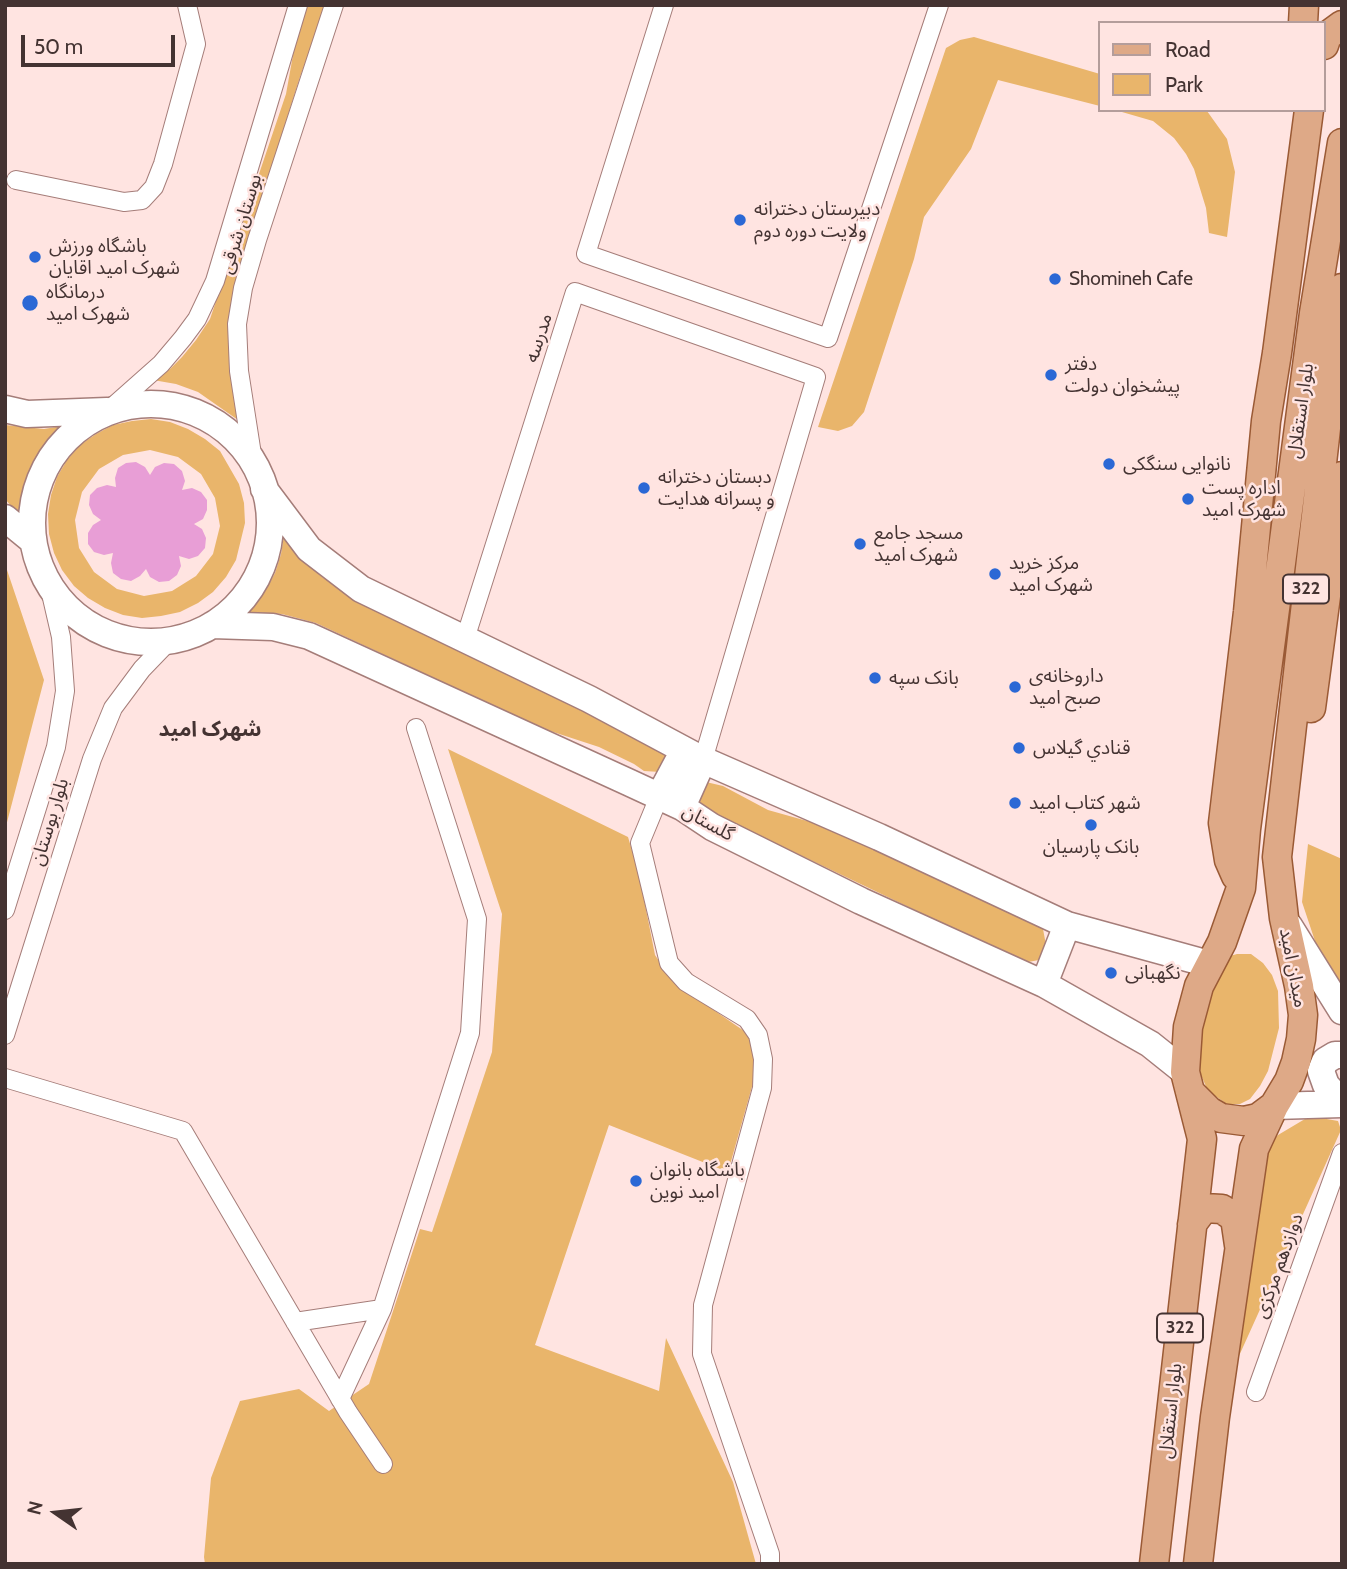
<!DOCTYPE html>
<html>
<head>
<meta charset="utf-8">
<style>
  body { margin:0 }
  #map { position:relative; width:1347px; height:1569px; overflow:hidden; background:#ffe4e1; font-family:Cabin,sans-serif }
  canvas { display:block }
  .frame { position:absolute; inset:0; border:7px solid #443332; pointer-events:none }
  .legend { position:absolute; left:1098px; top:21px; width:228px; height:91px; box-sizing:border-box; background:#ffe4e1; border:2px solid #b49d9b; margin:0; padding:9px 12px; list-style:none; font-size:21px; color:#443332 }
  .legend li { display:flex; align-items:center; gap:14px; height:35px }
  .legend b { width:35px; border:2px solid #b49d9b }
  .north { position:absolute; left:21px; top:1478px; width:70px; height:70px; -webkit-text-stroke:5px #ffe4e1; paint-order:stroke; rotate:284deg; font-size:19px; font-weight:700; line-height:28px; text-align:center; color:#443332 }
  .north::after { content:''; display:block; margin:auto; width:24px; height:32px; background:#443332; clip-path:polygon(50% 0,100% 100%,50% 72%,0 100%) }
  .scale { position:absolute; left:21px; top:35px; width:154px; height:32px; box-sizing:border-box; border:4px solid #443332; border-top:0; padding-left:9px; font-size:21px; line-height:24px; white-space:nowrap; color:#443332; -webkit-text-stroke:5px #ffe4e1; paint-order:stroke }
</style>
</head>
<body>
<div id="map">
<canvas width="1347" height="1569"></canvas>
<div class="frame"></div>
<ul class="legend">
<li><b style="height:9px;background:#dea987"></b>Road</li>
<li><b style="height:19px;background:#e9b56b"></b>Park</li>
</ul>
<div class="north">N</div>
<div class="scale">50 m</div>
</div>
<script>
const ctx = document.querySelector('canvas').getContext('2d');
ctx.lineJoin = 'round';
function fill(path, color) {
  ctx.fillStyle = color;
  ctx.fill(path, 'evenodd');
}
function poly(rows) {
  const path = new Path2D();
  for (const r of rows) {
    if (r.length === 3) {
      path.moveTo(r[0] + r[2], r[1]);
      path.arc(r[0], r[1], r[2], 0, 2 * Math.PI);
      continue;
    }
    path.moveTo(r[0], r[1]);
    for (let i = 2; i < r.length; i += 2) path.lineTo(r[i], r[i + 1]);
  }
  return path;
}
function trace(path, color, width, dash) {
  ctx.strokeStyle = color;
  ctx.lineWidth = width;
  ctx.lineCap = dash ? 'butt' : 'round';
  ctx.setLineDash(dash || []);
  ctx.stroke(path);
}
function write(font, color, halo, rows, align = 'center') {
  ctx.font = font + ' Cabin,"Noto Sans Arabic",sans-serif';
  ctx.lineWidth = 5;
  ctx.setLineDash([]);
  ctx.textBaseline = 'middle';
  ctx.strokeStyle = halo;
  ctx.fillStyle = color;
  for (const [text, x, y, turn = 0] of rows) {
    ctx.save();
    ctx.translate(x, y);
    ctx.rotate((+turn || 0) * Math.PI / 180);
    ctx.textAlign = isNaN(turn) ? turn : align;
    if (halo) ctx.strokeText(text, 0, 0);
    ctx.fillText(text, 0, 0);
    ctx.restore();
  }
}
fill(poly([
  [302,5,326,5,300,77,236,279,228,325,229,353,238,420,198,392,176,384,153,380,170,369,182,357,196,340,210,319,286,94],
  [974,37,1100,74,1100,106,998,80,971,149,924,217,914,259,864,412,852,426,838,431,818,427,946,48,960,40],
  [1115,110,1207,111,1227,139,1235,172,1227,237,1209,233,1206,208,1194,169,1186,154,1174,138,1153,121],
  [151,419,170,422,188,429,205,439,220,451,239,484,244,503,245,523,236,560,226,577,213,592,198,603,180,612,161,616,142,618,123,615,105,608,88,598,74,586,62,570,54,553,49,534,48,514,51,495,57,477,67,460,80,445,96,434,113,425,132,421],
  [150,450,178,457,201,474,215,498,220,526,213,554,196,576,172,591,144,596,117,589,94,572,79,548,75,520,82,492,99,469,123,455],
  [5,425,44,429,68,425,52,436,38,459,24,502,24,533,12,507,5,499],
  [284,535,322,577,375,610,667,751,668,760,660,772,644,771,634,764,599,747,541,728,316,623,282,614,248,612,267,588,275,573,281,554],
  [5,564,44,680,5,830],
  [448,749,628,837,639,874,655,955,673,982,747,1033,754,1050,755,1076,728,1172,609,1125,535,1345,659,1391,666,1338,733,1482,756,1564,205,1564,204,1557,211,1478,240,1401,299,1389,329,1411,369,1384,420,1229,432,1232,492,1052,502,914],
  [706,782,723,786,768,810,825,826,1043,929,1046,945,1042,957,1039,960,1028,962,994,948,700,807,696,800],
  [1308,844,1342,859,1342,994,1320,956,1302,902],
  [1237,954,1251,954,1263,963,1272,975,1278,991,1279,1028,1268,1071,1260,1086,1250,1099,1240,1104,1227,1104,1208,1091,1201,1075,1198,1060,1204,999,1230,956],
  [1310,1116,1338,1121,1341,1130,1234,1367,1260,1152,1278,1135]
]), '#e9b56b');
fill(poly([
  [136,462,145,467,150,475,155,467,164,463,174,464,182,471,185,481,182,490,192,488,201,492,207,500,207,510,203,519,194,524,202,529,206,538,205,548,198,556,189,559,179,556,181,566,177,575,169,581,159,582,150,577,146,569,140,576,131,581,121,579,113,573,111,563,113,553,104,555,94,552,88,544,88,533,93,525,101,520,93,514,89,505,90,495,97,488,107,485,116,487,115,478,118,468,126,463]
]), '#e89ed6');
const street = poly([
  [664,5,586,254,828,338,939,5],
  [16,180,124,202,142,200,154,187,163,164,196,44,187,5],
  [108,411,161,364,183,338,197,319,215,281,298,5],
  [253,461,239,371,237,324,243,288,257,240,334,5],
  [465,639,575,292,816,377,703,760],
  [659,797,640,843,669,963,686,982,747,1019,758,1035,763,1059,762,1088,703,1305,702,1354,770,1554,770,1564],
  [5,910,56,747,65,691,61,637,49,585],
  [5,1035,92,759,113,708,142,669,169,641],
  [5,1078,183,1131,348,1412,383,1464],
  [382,1309,470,1033,477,919,416,728],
  [295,1322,382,1309,340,1399],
  [1256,1392,1342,1153]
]);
const secondary = poly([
  [151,523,119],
  [5,409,27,414,107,411],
  [264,489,309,549,361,589,589,699,703,760,879,837,1067,925,1209,964],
  [5,518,33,541],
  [212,625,273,627,309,636,628,782,682,807,712,827,861,901,1044,984,1150,1044,1185,1072],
  [659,797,684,750],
  [682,807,703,760],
  [1289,926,1342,1011],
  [1044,984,1067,925],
  [1342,1055,1335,1055,1325,1061,1321,1071,1326,1085,1342,1103],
  [1274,1106,1342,1104]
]);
const primary = poly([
  [1303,23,1304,5],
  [1324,45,1327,36,1342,25],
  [1311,708,1342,476],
  [1236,876,1229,860,1223,823,1248,612,1266,421,1277,353,1309,110],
  [1191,1093,1209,1111,1221,1118,1244,1121,1258,1118,1274,1106,1289,1081,1296,1062,1301,1039,1303,1015,1299,986,1284,918,1277,857,1342,288],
  [1192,1224,1204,1208,1222,1209,1235,1218,1239,1245],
  [1154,1564,1202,1139,1185,1072,1188,1027,1199,986,1222,942,1241,888,1246,829,1314,313,1342,143],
  [1198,1564,1215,1417,1254,1149,1274,1106]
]);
trace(street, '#a57d79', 20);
trace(secondary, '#a57d79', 29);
trace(primary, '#9a5a35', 31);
trace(street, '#fff', 18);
trace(secondary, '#fff', 26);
trace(primary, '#dea987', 28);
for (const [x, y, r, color] of [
  [740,220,7,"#2b68d5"],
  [35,257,7,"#2b68d5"],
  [1055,279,7,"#2b68d5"],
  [30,303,9,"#2b68d5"],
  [1051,375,7,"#2b68d5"],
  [1109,464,7,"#2b68d5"],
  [644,488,7,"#2b68d5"],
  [1188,499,7,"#2b68d5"],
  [860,544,7,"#2b68d5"],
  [995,574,7,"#2b68d5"],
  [875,678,7,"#2b68d5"],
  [1015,687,7,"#2b68d5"],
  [1019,748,7,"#2b68d5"],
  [1015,803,7,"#2b68d5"],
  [1091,825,7,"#2b68d5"],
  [1111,973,7,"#2b68d5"],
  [636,1181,7,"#2b68d5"]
]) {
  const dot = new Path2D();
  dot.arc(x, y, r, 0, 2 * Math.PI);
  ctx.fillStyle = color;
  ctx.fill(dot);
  trace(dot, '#ffe4e1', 2.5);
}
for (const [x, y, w] of [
  [1306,589,46],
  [1180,1328,46]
]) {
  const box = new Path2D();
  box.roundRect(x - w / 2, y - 14.5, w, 29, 5);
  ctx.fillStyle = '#ffe4e1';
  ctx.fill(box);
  trace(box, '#443332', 2);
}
write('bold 18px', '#443332', null, [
  ["322",1306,589],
  ["322",1180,1328]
]);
write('19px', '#443332', '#ffe4e1', [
  ["دبیرستان دخترانه",754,209],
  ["ولایت دوره دوم",754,231],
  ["باشگاه ورزش",49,246],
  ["شهرک امید اقایان",49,268],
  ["Shomineh Cafe",1069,279],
  ["درمانگاه",46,292],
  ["شهرک امید",46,314],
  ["دفتر",1065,364],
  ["پیشخوان دولت",1065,386],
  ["نانوایی سنگکی",1123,464],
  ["دبستان دخترانه",658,477],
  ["و پسرانه هدایت",658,499],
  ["اداره پست",1202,488],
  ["شهرک امید",1202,510],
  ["مسجد جامع",874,533],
  ["شهرک امید",874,555],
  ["مرکز خرید",1009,563],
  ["شهرک امید",1009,585],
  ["داروخانه‌ی",1029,676],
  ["صبح امید",1029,698],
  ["بانک سپه",889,678],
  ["قنادي گيلاس",1033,748],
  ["شهر کتاب امید",1029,803],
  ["بانک پارسیان",1091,847,"center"],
  ["نگهبانی",1125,973],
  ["باشگاه بانوان",650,1170],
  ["امید نوین",650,1192]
], 'left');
write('19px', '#443332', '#ffe4e1', [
  ["بوستان شرقی",241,224,-73],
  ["مدرسه",539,338,-72],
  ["بلوار استقلال",1301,411,-82],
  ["بلوار بوستان",50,822,-73],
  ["گلستان",708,823,29],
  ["میدان امید",1293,968,79],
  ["دوازدهم مرکزی",1279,1266,-70],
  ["بلوار استقلال",1171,1411,-84]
]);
write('bold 21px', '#443332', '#ffe4e1', [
  ["شهرک امید",210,730]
]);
</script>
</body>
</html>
